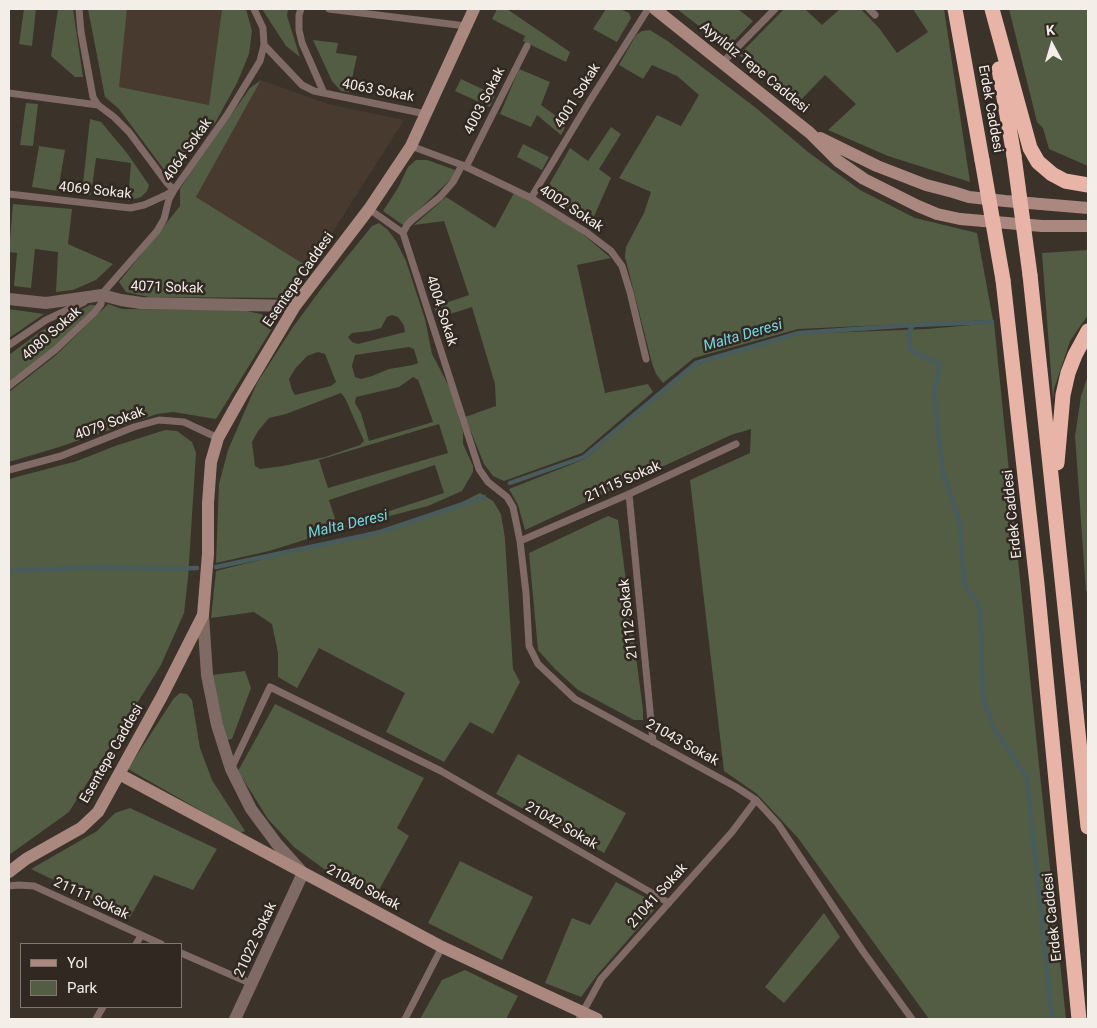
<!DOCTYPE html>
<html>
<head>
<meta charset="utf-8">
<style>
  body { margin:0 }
  #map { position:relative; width:1097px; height:1028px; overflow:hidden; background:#3b322a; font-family:Roboto,sans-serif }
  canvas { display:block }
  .frame { position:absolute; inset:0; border:10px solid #f4eee9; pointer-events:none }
  .legend { position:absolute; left:20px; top:943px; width:162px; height:65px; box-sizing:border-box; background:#312821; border:1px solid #7f7771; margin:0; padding:6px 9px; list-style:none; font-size:15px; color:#f4eee9 }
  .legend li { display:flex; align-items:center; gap:10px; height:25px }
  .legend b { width:25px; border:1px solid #7f7771 }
  .north { position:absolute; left:1027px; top:20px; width:50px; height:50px; -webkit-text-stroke:4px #312821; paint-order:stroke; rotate:354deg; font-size:14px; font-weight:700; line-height:20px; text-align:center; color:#f4eee9 }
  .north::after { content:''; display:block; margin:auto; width:18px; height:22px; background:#f4eee9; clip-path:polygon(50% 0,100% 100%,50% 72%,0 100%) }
</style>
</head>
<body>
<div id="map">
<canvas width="1097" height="1028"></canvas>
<div class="frame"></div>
<ul class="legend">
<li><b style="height:6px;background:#aa8880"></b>Yol</li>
<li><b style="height:14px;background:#525d44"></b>Park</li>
</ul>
<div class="north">K</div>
</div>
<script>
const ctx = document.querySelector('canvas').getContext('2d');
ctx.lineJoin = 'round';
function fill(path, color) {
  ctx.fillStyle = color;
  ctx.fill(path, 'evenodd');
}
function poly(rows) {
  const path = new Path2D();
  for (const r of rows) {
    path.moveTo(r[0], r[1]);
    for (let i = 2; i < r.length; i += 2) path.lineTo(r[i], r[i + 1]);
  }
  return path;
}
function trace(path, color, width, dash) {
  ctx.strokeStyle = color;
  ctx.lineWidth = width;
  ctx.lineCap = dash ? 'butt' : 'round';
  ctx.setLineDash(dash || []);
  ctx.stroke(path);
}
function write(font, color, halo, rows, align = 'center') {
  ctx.font = font + ' Roboto,sans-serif';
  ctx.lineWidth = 5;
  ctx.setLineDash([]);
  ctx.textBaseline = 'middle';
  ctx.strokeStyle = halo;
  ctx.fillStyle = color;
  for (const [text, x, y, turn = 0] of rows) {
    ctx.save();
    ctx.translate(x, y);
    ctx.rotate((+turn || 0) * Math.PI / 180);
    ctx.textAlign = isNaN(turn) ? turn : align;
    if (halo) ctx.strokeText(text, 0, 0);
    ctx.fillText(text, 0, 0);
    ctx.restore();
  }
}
fill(poly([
  [127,9,222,9,209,105,118,87],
  [261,80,328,104,404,120,310,268,196,197]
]), '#483a2e');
fill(poly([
  [24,9,36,9,32,46,19,44],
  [58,9,73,9,83,77,75,77,51,56],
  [88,9,127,9,119,87,209,105,222,9,246,9,252,31,249,54,237,83,215,123,168,175,119,109,105,97],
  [262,9,288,9,287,16,300,57,286,46],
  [497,9,507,9,570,52,566,62,523,41,525,36,492,19],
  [606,9,620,9,629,13,631,18,617,42,593,29],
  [677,9,738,9,753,21,732,43,721,43],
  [784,9,805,9,822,25,840,9,861,9,879,28,897,53,928,32,913,9,944,9,970,182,888,156,828,130,856,104,825,75,794,107,739,55],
  [1009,9,1088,9,1088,166,1049,149,1043,128,1037,122],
  [650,30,669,42,756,108,808,152,860,190,915,218,977,233,993,320,798,329,694,358,663,383,656,374,652,363,625,257,626,247,644,213,651,192,619,178,657,115,681,126,699,95,677,76,652,65,643,79,619,65,636,35,642,31],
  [313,40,338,43,336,53,357,56,349,92,341,91,332,81],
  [519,69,550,82,541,105,567,124,561,135,537,115,531,127,500,114],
  [461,79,495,95,490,107,455,91],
  [261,80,196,197,310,268,291,298,149,297,126,292,119,282,180,206,180,189,191,172,250,88],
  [26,103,38,104,33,146,20,145],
  [90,119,101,122,127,153,149,185,147,191,141,197,128,201,131,163,96,158,91,195,82,193],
  [611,127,621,134,599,169,611,178,591,223,542,197,570,148,588,161],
  [523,144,549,157,542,170,517,157],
  [39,146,65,150,58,191,32,187],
  [416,160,427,160,455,170,451,179,403,225,383,211,398,188,408,167],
  [514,193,540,206,579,231,611,258,577,265,605,393,648,384,653,392,582,453,504,481,493,476,484,464,465,417,496,406,495,384,472,307,438,318,434,307,469,295,444,221,414,225,446,197,495,228],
  [13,204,72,209,68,244,113,264,96,280,73,290,56,292,58,252,35,249,31,288,14,286,17,253,9,252],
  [379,223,388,230,396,241,406,261,425,319,432,354,451,390,463,432,463,444,473,466,473,472,462,491,428,506,336,530,269,551,216,563,219,484,228,450,257,383,293,327,321,289,372,226],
  [392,315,398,317,401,321,404,326,405,332,358,344,352,342,348,337,352,333,370,331,381,328,387,317],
  [409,347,414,349,418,363,413,365,389,369,372,376,361,379,355,377,352,366,355,355],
  [318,352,325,354,336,382,331,386,295,395,292,390,289,379,295,369,307,356],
  [413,377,418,380,420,385,433,422,369,441,361,413,355,403,356,397,399,387],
  [341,393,345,398,364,441,360,445,325,457,283,466,260,469,255,466,252,442,258,431,269,418,286,414],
  [439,424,448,453,328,488,319,460],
  [435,465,444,493,338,528,329,500],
  [1088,250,1088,315,1070,341,1054,389,1053,400,1042,253],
  [108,304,122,309,242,310,261,314,272,321,273,327,216,419,173,412,157,414,56,448,9,462,9,392,55,356],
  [90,305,95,305,93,312,53,349,9,382,9,355,41,331],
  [9,309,44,314,9,338],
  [994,323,1037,746,1066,1019,929,1019,798,838,757,794,724,771,690,480,750,453,751,429,731,435,525,530,518,505,509,489,585,459,697,363,801,334,927,329],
  [1088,375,1088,590,1086,592,1075,436,1081,396],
  [165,430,177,431,192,442,196,453,188,578,184,613,161,665,69,812,9,855,9,479,77,461,115,446],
  [480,493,493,501,501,514,505,539,513,669,520,682,493,734,470,722,444,762,386,732,405,693,319,648,297,688,278,677,278,653,272,624,254,612,211,618,216,571,379,530,460,503],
  [608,516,618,520,643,710,643,720,634,720,578,690,554,668,538,650,529,553],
  [245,671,251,688,232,739,226,740,212,675],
  [180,693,187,694,192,700,200,748,212,780,245,831,240,833,128,769,174,698],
  [275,704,424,778,397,828,409,836,375,897,324,869,294,847,268,819,238,771],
  [518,754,626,813,604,853,496,794],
  [130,808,217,849,193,890,154,875,130,917,31,869,97,831,115,813],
  [460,861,533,897,502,960,428,923],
  [616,882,654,902,654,910,598,974,581,997,545,983,572,918,590,925],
  [824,913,840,937,784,1003,765,987],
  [465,970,518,996,506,1019,420,1019,442,980]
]), '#525d44');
trace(poly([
  [913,325,908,334,911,351,940,364,934,394,943,472,960,524,964,584,980,607,983,700,995,730,1027,778,1052,1019],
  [510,483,584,457,696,363,799,333,913,325,992,322],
  [216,567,381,532,484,497],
  [9,571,98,567,170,569,197,568]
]), '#495c5d', 4.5);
trace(poly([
  [301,9,299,15,299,30,302,43,324,93],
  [329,9,466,26],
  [869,9,875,15],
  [264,45,302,85,314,91,426,114],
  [722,63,775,9],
  [9,93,98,105],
  [411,146,462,165,531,198,586,232,611,251,622,266,630,292,646,359],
  [462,165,453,182,440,197,412,220,407,225,403,233,479,469,488,482,507,497,513,507,520,541,526,593,529,646,538,664,575,699,736,787,756,800,778,824,862,950,912,1019],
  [466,167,527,46],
  [9,194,130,208,144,205,166,195,174,190,167,183,129,132,114,117,98,105,93,97,81,32,79,9],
  [531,198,589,102,648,9],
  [369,209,403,233],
  [101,295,157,231,164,219,169,199,174,190,227,115,260,61,264,45,263,28,254,9],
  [9,345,46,320,84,302],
  [9,386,55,350,94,313,101,304,102,295],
  [9,470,61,456,134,427,159,420,184,422,218,438],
  [629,494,653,742],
  [520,541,629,494,736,444],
  [231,769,270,687,441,771,669,903],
  [9,886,19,885,34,886,161,944],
  [136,944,141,936],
  [181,953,252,984],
  [96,1019,103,1007],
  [405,1019,442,947],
  [579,1019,601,979,732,832,756,800]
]), '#806a65', 7);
trace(poly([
  [9,299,46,303,102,295,121,300,141,303,295,306],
  [203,615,207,675,217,725,231,769,251,809,277,844,303,873,235,1019]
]), '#806a65', 12);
trace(poly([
  [655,9,810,133,838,161,864,179,918,206,937,214,960,219,1042,226,1088,226],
  [820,138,877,166,926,185,953,192,969,197,1005,201,1088,208],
  [119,774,442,947,597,1019],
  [9,872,26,859,81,828,98,812,162,696,203,615,208,554,208,503,211,462,218,438,241,397,295,306,369,209,411,146,474,9]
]), '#aa8880', 12);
trace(poly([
  [955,9,982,160],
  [992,9,1030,148,1038,162,1052,174,1065,181,1088,185],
  [999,69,1014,156],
  [1030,275,1088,827],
  [1003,280,1037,584,1079,1019],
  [1057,463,1063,395,1068,373,1075,355,1088,331]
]), '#e8b4a7', 15);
trace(poly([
  [1014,156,1030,275],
  [982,160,1003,280]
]), '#e8b4a7', 15);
write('14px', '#f4eee9', '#312821', [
  ["Ayyıldız Tepe Caddesi",754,68,39],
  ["4063 Sokak",378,91,11],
  ["4001 Sokak",578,96,-58],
  ["4003 Sokak",485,101,-63],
  ["Erdek Caddesi",990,109,80],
  ["4064 Sokak",188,150,-55],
  ["4069 Sokak",95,191,6],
  ["4002 Sokak",571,209,33],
  ["Esentepe Caddesi",299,280,-55],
  ["4071 Sokak",167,288,2],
  ["4004 Sokak",441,311,72],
  ["4080 Sokak",52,334,-41],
  ["4079 Sokak",110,424,-20],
  ["21115 Sokak",623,482,-24],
  ["Erdek Caddesi",1013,514,-96],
  ["21112 Sokak",629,619,-96],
  ["21043 Sokak",682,743,29],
  ["Esentepe Caddesi",112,754,-60],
  ["21042 Sokak",561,826,30],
  ["21040 Sokak",363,888,28],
  ["21041 Sokak",658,896,-48],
  ["21111 Sokak",91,899,25],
  ["Erdek Caddesi",1053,917,-96],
  ["21022 Sokak",256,940,-65]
]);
write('italic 15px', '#74d7e1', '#312821', [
  ["Malta Deresi",743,336,-16],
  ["Malta Deresi",348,525,-13]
]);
</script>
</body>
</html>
